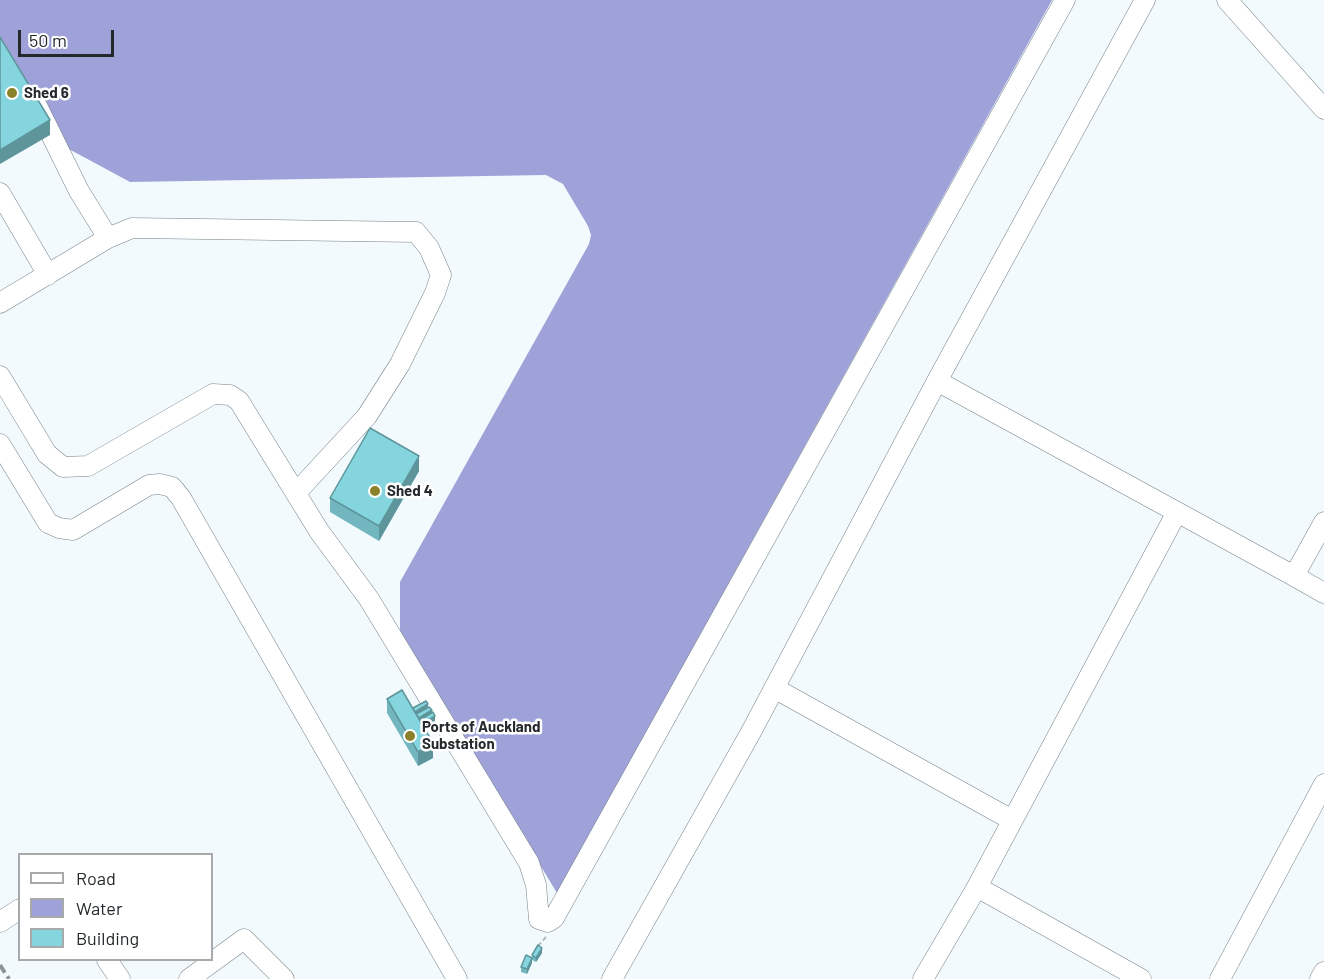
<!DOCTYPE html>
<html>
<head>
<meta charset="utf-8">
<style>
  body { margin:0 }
  #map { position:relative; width:1324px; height:979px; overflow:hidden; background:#f2fafe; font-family:Barlow,sans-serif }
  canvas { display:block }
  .legend { position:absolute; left:18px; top:853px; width:195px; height:108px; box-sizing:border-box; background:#fff; border:2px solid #a7a9ab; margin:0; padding:8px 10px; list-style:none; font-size:18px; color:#24292c }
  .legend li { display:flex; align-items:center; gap:12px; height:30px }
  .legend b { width:30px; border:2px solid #a7a9ab }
  .scale { position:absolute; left:18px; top:30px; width:96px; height:27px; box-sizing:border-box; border:3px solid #24292c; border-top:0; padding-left:8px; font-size:18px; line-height:21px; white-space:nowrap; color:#24292c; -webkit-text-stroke:4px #fff; paint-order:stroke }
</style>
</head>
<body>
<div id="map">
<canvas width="1324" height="979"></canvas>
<ul class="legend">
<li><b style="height:8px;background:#fff"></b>Road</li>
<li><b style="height:16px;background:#9ea2d8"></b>Water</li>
<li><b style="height:16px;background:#85d5de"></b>Building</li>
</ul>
<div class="scale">50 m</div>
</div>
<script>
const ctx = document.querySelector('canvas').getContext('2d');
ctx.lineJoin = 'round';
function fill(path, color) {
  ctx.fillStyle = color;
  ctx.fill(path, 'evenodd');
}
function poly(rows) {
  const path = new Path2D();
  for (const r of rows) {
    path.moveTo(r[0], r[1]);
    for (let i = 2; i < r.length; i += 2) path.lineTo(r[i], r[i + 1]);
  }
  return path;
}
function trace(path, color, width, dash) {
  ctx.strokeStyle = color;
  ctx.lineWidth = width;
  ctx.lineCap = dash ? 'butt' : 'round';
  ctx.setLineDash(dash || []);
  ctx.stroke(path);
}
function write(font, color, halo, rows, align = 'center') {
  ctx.font = font + ' Barlow,sans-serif';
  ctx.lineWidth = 5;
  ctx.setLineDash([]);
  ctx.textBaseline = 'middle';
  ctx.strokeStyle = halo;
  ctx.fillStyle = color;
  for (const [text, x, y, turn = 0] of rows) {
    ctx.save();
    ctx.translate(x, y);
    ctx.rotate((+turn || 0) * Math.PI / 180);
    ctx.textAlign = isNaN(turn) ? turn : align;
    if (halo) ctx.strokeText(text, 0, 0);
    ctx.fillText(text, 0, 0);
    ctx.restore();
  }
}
fill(poly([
  [0,0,1052,0,557,893,400,632,400,582,589,244,591,235,588,226,563,184,546,175,130,182,67,148,0,36]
]), '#9ea2d8');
const minor = poly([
  [1227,0,1324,109],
  [37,106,79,191,108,238],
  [0,193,48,275],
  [0,303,108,238,132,228,416,232,429,248,441,275,435,293,400,364,367,416,296,493],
  [0,376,47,454,63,467,88,466,213,394,230,395,239,401,319,531,369,599,529,863,536,885,539,919,548,922,554,918,1065,0],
  [937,381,1177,512],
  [0,444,48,523,59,528,73,530,149,485,160,484,172,487,181,498,457,979],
  [1324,522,1294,576,1324,593],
  [774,688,1012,820],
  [977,887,1177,512,1294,576],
  [0,922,20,909],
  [107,960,120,979],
  [189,979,244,939,284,979],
  [612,979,751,732,937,381,1145,0],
  [923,979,977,887,1141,979],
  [1220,979,1324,784],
  [1320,979,1324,972]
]);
trace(minor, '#758188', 21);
trace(poly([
  [538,946,546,937]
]), '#b3babe', 2, [4.5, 3]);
trace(minor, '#fff', 20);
trace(poly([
  [0,965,9,979]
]), '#8d9397', 4, [9, 4.5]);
fill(poly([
  [419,471,379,541,330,512,330,498],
  [387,699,413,708,428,707,435,721,424,727,433,758,418,766,387,713],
  [542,953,536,962,532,960,532,955],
  [532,963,527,974,521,972,521,967]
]), '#72b7bf');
fill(poly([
  [50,120,50,135,0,164,0,150],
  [419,456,419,471,379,541,379,526],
  [428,704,428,709,415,717,414,713],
  [432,710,432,715,418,724,417,719],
  [435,716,435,721,420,730,420,725],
  [433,743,433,758,418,766,418,752],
  [542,948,542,953,536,962,536,958],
  [532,958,532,963,527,974,527,969]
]), '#5d959b');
const building = poly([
  [0,37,50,120,0,150,0,37],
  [370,428,419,456,379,526,330,498,370,428],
  [402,690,433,743,418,752,387,699,402,690],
  [426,701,428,704,415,712,413,708,426,701],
  [429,707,432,710,419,718,416,714,429,707],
  [433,712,435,716,422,724,420,720,433,712],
  [538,945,542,948,536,958,532,955,538,945],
  [526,955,532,958,527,969,521,967,526,955]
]);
fill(building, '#85d5de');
trace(building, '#5d959b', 1.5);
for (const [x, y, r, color] of [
  [12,93,6,"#8b8129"],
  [375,491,6,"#8b8129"],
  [410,736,6,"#8b8129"]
]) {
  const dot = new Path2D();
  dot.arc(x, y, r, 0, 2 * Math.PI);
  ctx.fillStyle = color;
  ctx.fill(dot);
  trace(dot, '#fff', 2);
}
write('bold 15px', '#24292c', '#fff', [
  ["Shed 6",24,93],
  ["Shed 4",387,491],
  ["Ports of Auckland",422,727],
  ["Substation",422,744]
], 'left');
</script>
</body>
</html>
